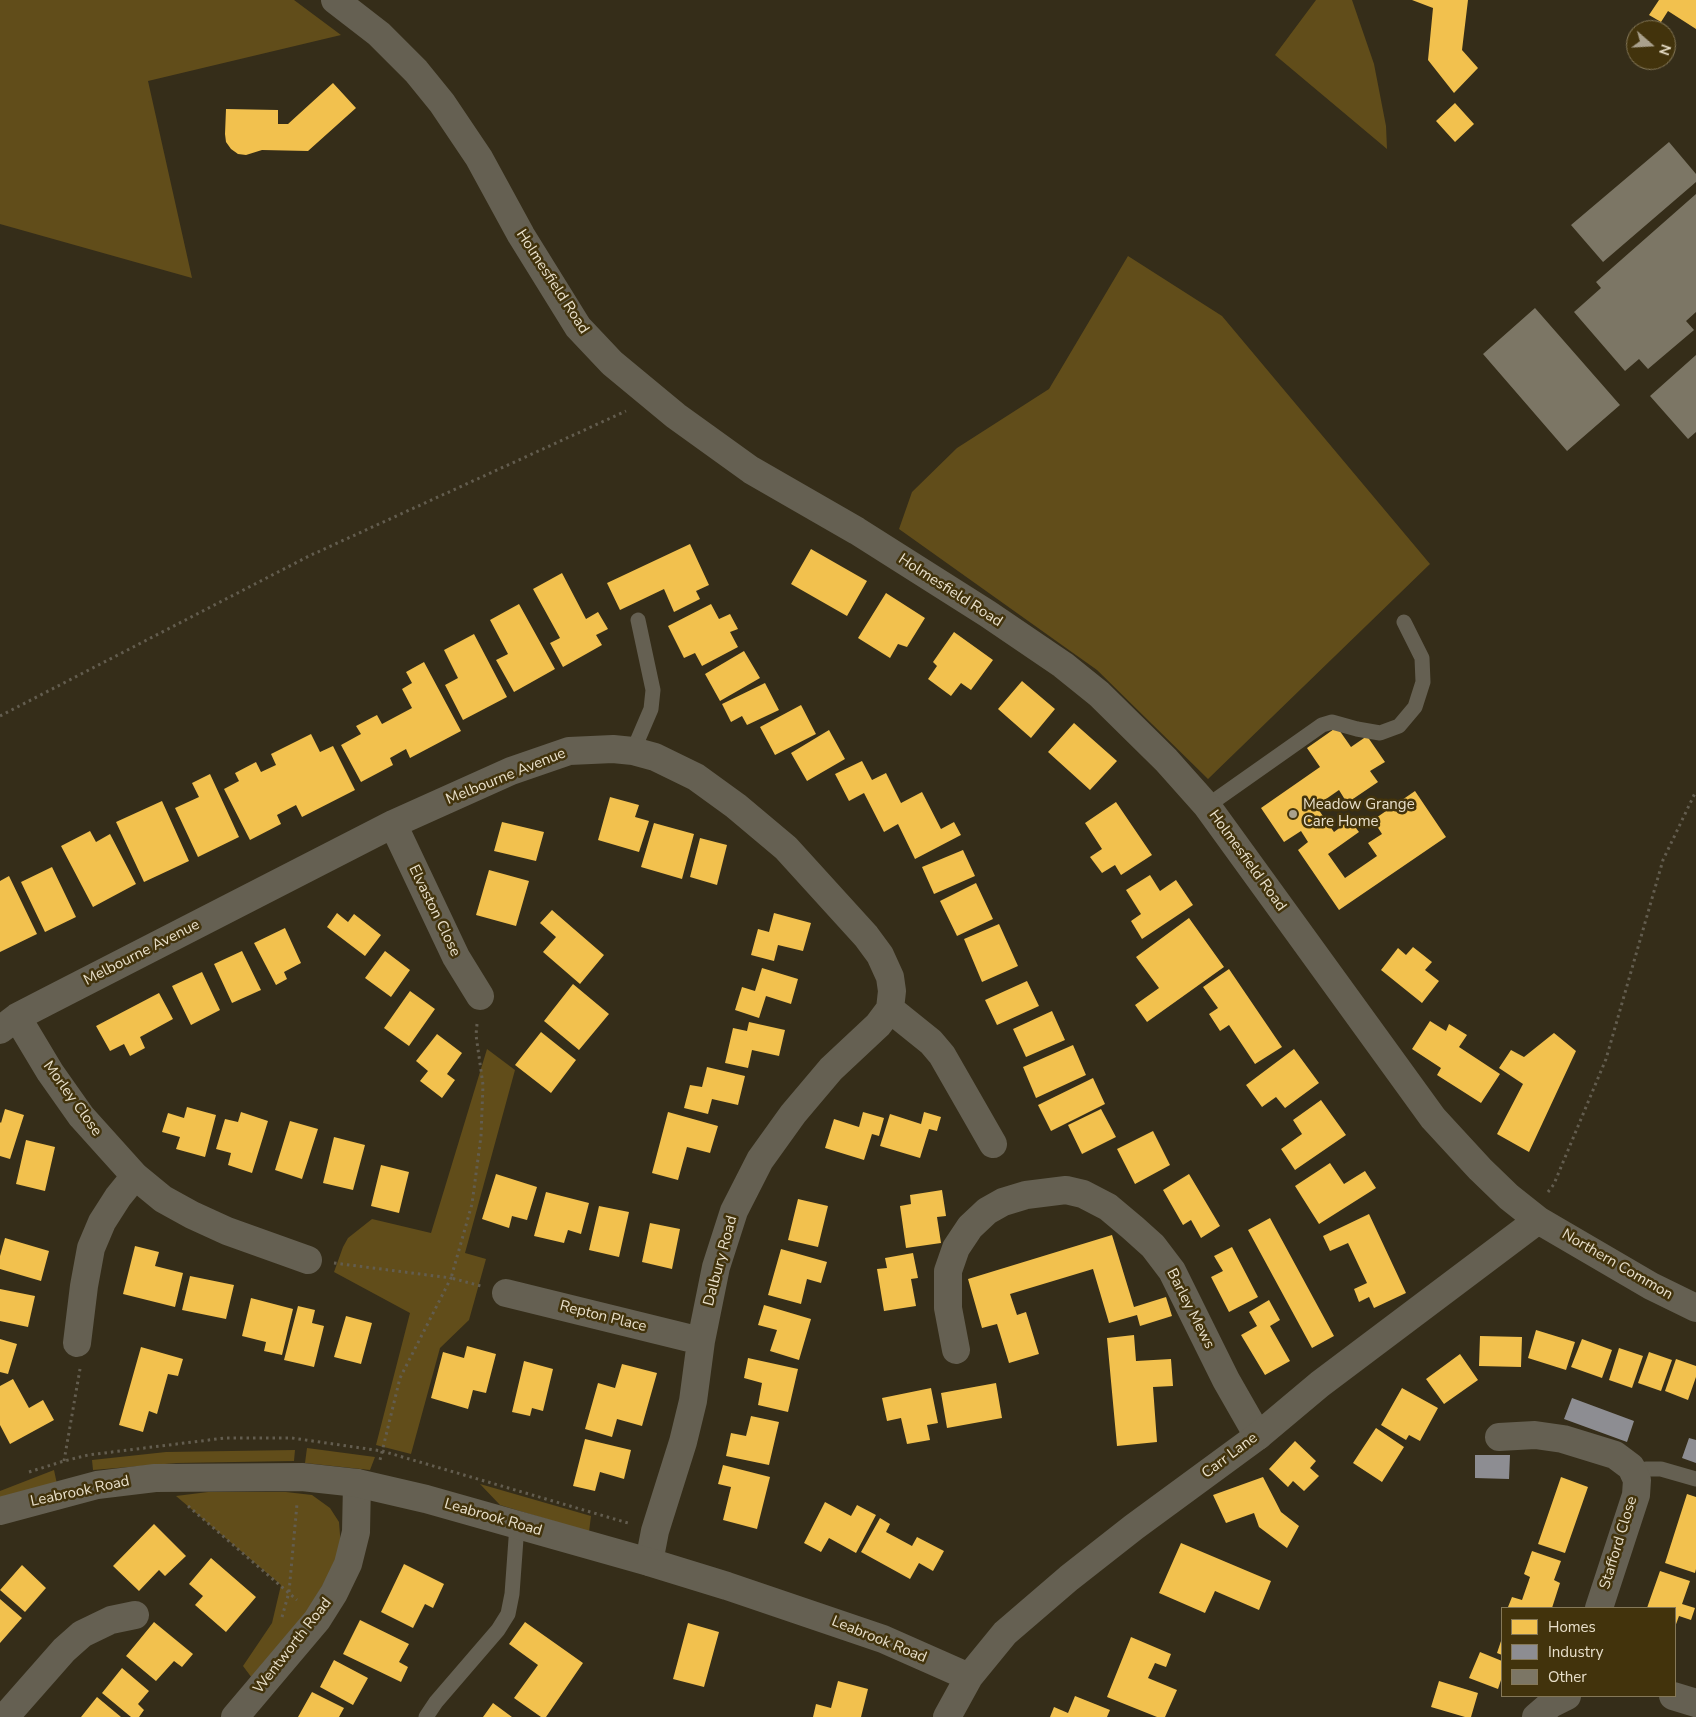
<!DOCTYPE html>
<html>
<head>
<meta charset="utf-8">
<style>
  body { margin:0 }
  #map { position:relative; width:1696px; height:1717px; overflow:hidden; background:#352d19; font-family:"Nunito Sans",sans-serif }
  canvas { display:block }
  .legend { position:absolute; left:1501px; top:1607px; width:175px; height:90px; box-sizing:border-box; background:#42330c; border:1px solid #857858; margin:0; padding:6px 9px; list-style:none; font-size:15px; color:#e9e0cb }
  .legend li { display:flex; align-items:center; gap:10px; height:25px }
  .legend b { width:25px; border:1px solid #857858 }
  .north { position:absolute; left:1626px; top:20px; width:50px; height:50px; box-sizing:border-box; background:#42330c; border:1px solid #857858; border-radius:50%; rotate:109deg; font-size:14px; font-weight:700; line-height:20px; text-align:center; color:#e9e0cb }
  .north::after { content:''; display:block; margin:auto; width:18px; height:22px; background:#aaa18d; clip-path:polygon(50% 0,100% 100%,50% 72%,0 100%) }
</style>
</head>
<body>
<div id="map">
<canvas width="1696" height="1717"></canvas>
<ul class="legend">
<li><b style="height:14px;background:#f2c14e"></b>Homes</li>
<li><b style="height:14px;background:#8d8d92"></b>Industry</li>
<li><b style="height:14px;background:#7c7665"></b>Other</li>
</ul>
<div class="north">N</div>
</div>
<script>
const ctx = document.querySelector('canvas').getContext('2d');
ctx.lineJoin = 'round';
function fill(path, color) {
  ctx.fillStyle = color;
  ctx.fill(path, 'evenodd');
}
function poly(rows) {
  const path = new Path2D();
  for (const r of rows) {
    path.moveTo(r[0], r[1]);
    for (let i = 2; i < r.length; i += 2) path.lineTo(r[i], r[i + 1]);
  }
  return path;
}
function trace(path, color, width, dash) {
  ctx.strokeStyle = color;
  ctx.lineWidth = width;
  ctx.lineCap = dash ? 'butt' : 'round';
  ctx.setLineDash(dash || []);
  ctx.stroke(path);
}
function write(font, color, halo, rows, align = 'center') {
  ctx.font = font + ' "Nunito Sans",sans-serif';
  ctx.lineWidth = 5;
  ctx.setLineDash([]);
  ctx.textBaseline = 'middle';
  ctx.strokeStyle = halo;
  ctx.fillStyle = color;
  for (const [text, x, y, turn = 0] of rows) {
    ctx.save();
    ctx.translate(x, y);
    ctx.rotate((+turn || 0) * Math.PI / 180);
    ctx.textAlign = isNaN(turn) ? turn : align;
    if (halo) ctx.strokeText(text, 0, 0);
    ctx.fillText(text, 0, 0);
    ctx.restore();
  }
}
fill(poly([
  [0,0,294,0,341,35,148,81,192,278,0,224],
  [1316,0,1352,0,1374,64,1386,126,1387,149,1275,55],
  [1128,256,1222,316,1430,564,1208,779,1097,670,899,529,912,492,957,448,1049,389],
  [487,1049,515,1070,465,1253,486,1259,469,1320,440,1348,411,1454,376,1445,410,1313,334,1272,343,1247,348,1238,372,1219,431,1233],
  [307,1448,375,1457,370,1470,305,1463],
  [295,1450,294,1461,177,1463,93,1470,92,1460,166,1452],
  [54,1470,57,1484,0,1499,0,1491],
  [480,1484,591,1516,589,1532,500,1505],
  [208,1492,286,1492,312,1495,330,1508,339,1522,341,1547,331,1570,308,1611,252,1678,243,1666,272,1623,281,1585,176,1496]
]), '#614d1a');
fill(poly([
  [1412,0,1468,0,1462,50,1478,68,1454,93,1428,60,1433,8],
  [1659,0,1696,0,1696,29,1668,11,1661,22,1649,15],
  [333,83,356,108,308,151,262,150,246,155,238,154,231,149,226,142,225,134,226,109,278,110,278,124,288,124],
  [1455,103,1474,124,1455,142,1436,121],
  [690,544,709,585,696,591,700,599,674,612,664,589,620,610,607,583],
  [811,549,867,581,847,616,791,584],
  [562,573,586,619,598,612,608,629,596,635,602,645,563,667,550,643,560,638,533,589],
  [886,593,925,618,907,647,898,644,890,658,858,638],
  [519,604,555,669,514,692,496,660,508,654,490,620],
  [711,604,719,619,730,614,738,629,730,632,738,647,702,666,695,653,684,658,668,626],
  [954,632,993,660,971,690,961,683,951,696,928,679,937,666,933,662],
  [474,634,507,697,463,720,445,685,458,678,444,650],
  [744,651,760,678,720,701,705,674],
  [424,662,461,731,410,758,406,749,390,758,393,765,361,782,341,745,361,734,356,726,377,715,382,724,412,708,402,689,412,683,406,672],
  [1022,681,1055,709,1031,738,998,709],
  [765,683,779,710,747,725,742,716,731,722,722,704],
  [801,705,816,734,775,755,760,727],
  [1074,723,1117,761,1090,790,1048,752],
  [1337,727,1351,747,1367,736,1385,762,1370,771,1378,782,1347,803,1339,790,1316,806,1334,832,1350,820,1359,832,1328,854,1345,878,1377,856,1368,843,1382,834,1373,820,1415,791,1446,837,1339,910,1298,850,1308,842,1301,831,1284,842,1261,808,1320,767,1307,748],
  [829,730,845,759,807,781,791,753],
  [311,734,320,752,333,746,355,790,302,817,296,805,277,815,281,824,250,840,224,789,239,781,235,773,256,762,261,772,276,765,271,754],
  [862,761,872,780,886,773,901,803,922,792,941,829,954,822,961,835,915,859,898,824,884,832,864,793,849,801,835,774],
  [210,774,239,837,198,857,175,808,199,797,192,783],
  [610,797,639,805,635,817,649,821,639,852,598,840],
  [162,801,189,861,144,882,116,822],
  [1116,802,1152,855,1121,875,1115,865,1102,873,1090,857,1102,849,1085,823],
  [502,822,544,832,536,861,494,851],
  [654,823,694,834,682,879,641,867],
  [90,831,96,842,110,834,136,884,93,907,61,846],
  [700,838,727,845,717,885,690,877],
  [963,850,975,876,934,894,922,867],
  [52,867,76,917,45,932,21,882],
  [489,870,529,881,516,926,476,915],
  [1150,875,1160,891,1176,880,1193,905,1142,939,1131,921,1141,914,1126,890],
  [9,876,37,934,0,952,0,881],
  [976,883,993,919,957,936,940,901],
  [552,910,604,955,580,984,543,952,556,937,540,923],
  [337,913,348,922,354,914,381,935,365,956,327,927],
  [774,913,811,923,803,951,778,945,774,961,751,955,758,929,769,932],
  [1189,918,1224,967,1147,1022,1135,1005,1159,988,1136,957],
  [999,924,1018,966,982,982,964,939],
  [285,928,301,963,284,972,287,979,276,985,254,943],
  [1413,947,1432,962,1425,970,1439,981,1422,1003,1381,970,1398,948,1406,955],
  [242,951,261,990,232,1003,214,964],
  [385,951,410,970,391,997,365,978],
  [762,968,798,979,791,1004,766,996,759,1018,735,1010,742,987,755,991],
  [1229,969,1282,1047,1255,1064,1229,1025,1220,1031,1209,1014,1218,1008,1203,987],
  [202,972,220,1010,191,1025,172,986],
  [1027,981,1039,1006,997,1025,985,1000],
  [573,984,609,1014,579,1050,544,1021],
  [410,991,435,1009,409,1046,384,1028],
  [159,993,173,1019,140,1037,145,1048,130,1056,124,1044,110,1051,96,1026],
  [1052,1011,1065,1040,1026,1057,1013,1029],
  [1430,1021,1446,1031,1449,1024,1467,1035,1459,1047,1500,1074,1481,1103,1437,1075,1441,1068,1412,1049],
  [749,1022,785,1030,779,1056,752,1050,748,1068,725,1063,733,1028,747,1031],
  [541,1032,576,1060,551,1093,515,1065],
  [1554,1033,1576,1051,1529,1152,1497,1134,1523,1084,1499,1068,1511,1050,1524,1057],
  [437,1034,462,1053,447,1074,455,1080,442,1098,420,1081,428,1071,416,1061],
  [1073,1045,1086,1075,1036,1098,1023,1067],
  [1294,1049,1319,1083,1285,1108,1276,1097,1262,1107,1246,1085],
  [707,1067,745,1076,738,1105,712,1099,708,1114,684,1108,690,1085,702,1087],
  [1093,1078,1105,1104,1051,1131,1038,1105],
  [1321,1100,1346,1135,1295,1170,1281,1149,1302,1134,1293,1120],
  [187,1107,216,1115,205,1157,176,1149,180,1137,162,1132,168,1113,184,1118],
  [5,1109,24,1115,10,1159,0,1156,0,1122,1,1123],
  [1101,1109,1116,1137,1082,1154,1068,1125],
  [241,1112,268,1121,252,1173,228,1165,231,1153,216,1149,225,1119,238,1122],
  [668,1112,718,1126,710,1153,687,1147,678,1180,652,1173],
  [863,1112,884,1118,879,1136,872,1134,864,1160,825,1148,834,1119,859,1127],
  [924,1112,941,1117,937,1131,929,1129,920,1158,880,1146,890,1114,921,1124],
  [290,1121,318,1129,302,1179,275,1170],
  [1153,1131,1170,1165,1135,1184,1117,1149],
  [334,1137,365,1145,353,1190,323,1183],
  [26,1140,55,1147,45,1191,16,1184],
  [1330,1163,1344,1184,1365,1171,1376,1188,1319,1224,1295,1186],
  [381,1165,409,1172,399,1213,371,1206],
  [496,1174,537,1187,527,1220,512,1216,509,1228,482,1219],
  [1189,1174,1220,1226,1201,1238,1191,1220,1183,1225,1163,1190],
  [942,1190,946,1216,937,1217,941,1243,906,1248,900,1206,911,1204,910,1195],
  [546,1192,589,1203,581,1234,568,1230,564,1243,534,1236],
  [798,1199,828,1206,818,1247,788,1240],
  [599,1206,629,1212,619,1257,589,1250],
  [1369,1214,1406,1293,1374,1308,1369,1297,1359,1302,1354,1289,1367,1283,1348,1243,1330,1251,1323,1236],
  [1270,1218,1334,1336,1312,1348,1248,1230],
  [650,1223,680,1229,672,1269,642,1262],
  [1112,1235,1134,1307,1166,1297,1172,1316,1140,1326,1137,1315,1109,1323,1093,1269,1010,1294,1017,1315,1026,1312,1039,1354,1009,1363,997,1324,982,1328,968,1279],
  [5,1238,49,1251,41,1281,0,1269,0,1256],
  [135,1246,159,1252,155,1266,183,1273,175,1307,123,1294],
  [1232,1247,1258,1297,1229,1312,1211,1277,1223,1271,1214,1256],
  [781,1249,827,1262,821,1283,807,1279,801,1304,768,1295],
  [913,1253,918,1278,911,1279,916,1306,884,1311,877,1269,887,1268,885,1258],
  [190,1276,234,1285,226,1319,182,1310],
  [0,1289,35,1296,28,1327,0,1321],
  [251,1298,293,1309,282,1355,264,1351,266,1342,242,1336],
  [1269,1300,1280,1320,1270,1326,1290,1361,1265,1375,1241,1335,1257,1326,1249,1312],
  [764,1305,811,1319,799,1360,770,1351,777,1330,758,1325],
  [298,1306,315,1310,312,1323,324,1326,314,1367,284,1360],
  [346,1316,372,1323,361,1364,334,1357],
  [1536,1330,1575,1342,1566,1370,1528,1358],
  [1134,1335,1136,1361,1171,1359,1173,1386,1153,1387,1157,1442,1117,1446,1107,1338],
  [1480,1336,1522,1337,1521,1367,1479,1366],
  [0,1339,17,1344,8,1374,0,1372],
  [1582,1339,1612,1350,1602,1378,1571,1367],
  [467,1346,496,1354,486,1393,473,1390,468,1409,431,1398,443,1352,464,1358],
  [141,1347,183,1359,178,1376,168,1374,157,1414,149,1411,143,1432,119,1425],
  [1619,1348,1643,1356,1632,1388,1609,1380],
  [1649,1352,1672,1360,1661,1391,1638,1383],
  [1460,1354,1478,1380,1444,1404,1426,1379],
  [748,1358,798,1369,788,1412,758,1405,762,1383,744,1378],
  [1676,1359,1696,1366,1696,1377,1688,1400,1665,1391],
  [524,1361,553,1369,543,1411,532,1408,530,1416,512,1412],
  [622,1364,657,1373,642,1426,617,1419,612,1437,585,1429,598,1383,615,1388],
  [13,1379,29,1408,43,1400,54,1420,10,1444,0,1425,0,1386],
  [996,1383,1002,1418,947,1428,941,1393],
  [931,1388,938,1423,927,1425,930,1440,907,1444,901,1418,887,1421,882,1398],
  [1402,1388,1438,1408,1420,1441,1409,1435,1406,1440,1381,1425],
  [751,1416,779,1422,769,1465,726,1456,731,1433,746,1436],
  [1376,1428,1404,1447,1382,1482,1353,1463],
  [585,1439,631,1450,624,1479,600,1472,595,1491,573,1486],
  [1295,1441,1316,1461,1310,1468,1319,1476,1304,1491,1293,1481,1288,1487,1269,1469],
  [723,1465,770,1477,757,1529,723,1520,731,1487,718,1484],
  [1263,1477,1281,1512,1299,1526,1287,1548,1259,1527,1254,1513,1226,1523,1213,1495],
  [1561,1477,1588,1487,1565,1553,1538,1544],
  [1687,1494,1696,1497,1696,1569,1695,1573,1665,1563],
  [825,1502,851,1516,857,1505,876,1515,856,1553,829,1538,821,1552,804,1543],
  [880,1518,890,1524,886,1532,912,1546,917,1537,944,1551,933,1571,919,1563,910,1579,861,1552],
  [154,1524,186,1556,165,1576,159,1570,139,1591,113,1566],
  [1181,1543,1271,1581,1259,1610,1215,1591,1205,1613,1159,1593],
  [1532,1551,1561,1561,1554,1580,1560,1583,1552,1608,1508,1607,1512,1597,1522,1600,1530,1577,1524,1574],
  [211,1558,256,1597,226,1632,195,1605,203,1596,189,1584],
  [404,1564,444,1584,433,1608,425,1604,413,1628,381,1612],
  [22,1565,46,1588,25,1612,0,1590],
  [1660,1571,1690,1581,1682,1604,1695,1608,1691,1620,1679,1616,1675,1627,1675,1608,1647,1608],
  [0,1599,22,1618,0,1643],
  [360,1620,409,1644,399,1662,408,1667,401,1682,343,1654],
  [154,1622,193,1654,182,1667,174,1661,156,1681,126,1656],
  [525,1622,583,1663,546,1717,541,1717,514,1698,538,1665,509,1644],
  [688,1623,719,1632,704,1687,673,1679],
  [1131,1637,1171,1654,1166,1667,1155,1663,1148,1678,1177,1690,1165,1717,1157,1717,1107,1697],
  [1502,1638,1502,1655,1497,1653],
  [1480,1652,1502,1661,1502,1677,1498,1689,1469,1678],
  [334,1660,368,1678,353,1705,320,1687],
  [122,1668,149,1691,138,1704,144,1710,139,1717,131,1717,102,1693],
  [838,1681,868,1689,861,1717,813,1717,816,1704,831,1708],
  [1439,1681,1478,1693,1471,1717,1465,1717,1431,1707],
  [312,1692,344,1708,339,1717,298,1717],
  [1075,1696,1110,1710,1107,1717,1050,1717,1054,1707,1068,1713],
  [97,1697,121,1717,81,1717],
  [493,1703,512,1717,483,1717]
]), '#f2c14e');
fill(poly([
  [1572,1398,1634,1421,1627,1442,1564,1419],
  [1689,1438,1696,1440,1696,1463,1682,1458],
  [1475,1455,1510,1455,1509,1479,1475,1478]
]), '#8d8d92');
fill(poly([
  [1669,142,1696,174,1696,182,1603,262,1571,225],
  [1696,194,1696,312,1686,321,1694,330,1648,369,1639,359,1625,371,1574,312,1601,288,1596,282],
  [1535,308,1620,405,1567,451,1483,354],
  [1696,355,1696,432,1688,439,1650,396]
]), '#7c7665');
trace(poly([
  [0,716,309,556,626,411],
  [477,1024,476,1035,483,1085,481,1136,472,1204,451,1278,481,1286],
  [1548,1192,1554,1184,1606,1059,1663,860,1696,791],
  [334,1263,451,1278,400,1378,380,1460],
  [64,1461,80,1369],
  [29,1472,64,1461,88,1455,225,1438,292,1438,382,1451,628,1523],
  [188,1506,297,1600],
  [282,1617,289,1592,297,1504]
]), '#635d4f', 3, [2.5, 4]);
trace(poly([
  [633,751,651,709,653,690,638,620],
  [1207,806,1322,725,1332,722,1357,729,1380,733,1399,726,1415,707,1423,682,1422,658,1404,622],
  [1634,1472,1646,1469,1661,1469,1696,1479],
  [426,1717,436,1702,498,1630,508,1614,512,1594,517,1525]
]), '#656052', 15);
trace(poly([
  [393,824,456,957,480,996],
  [890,1009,931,1042,942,1055,993,1144],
  [17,1017,50,1072,81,1116,135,1176,163,1199,192,1215,227,1231,308,1260],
  [0,1030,17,1017,48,1001,393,824,511,771,569,751,613,749,633,751,655,757,696,777,736,806,786,848,866,936,880,955,890,977,892,991,890,1009,878,1025,831,1069,793,1114,760,1160,734,1211,716,1267,701,1341,693,1401,683,1442,655,1531,649,1562],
  [506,1293,701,1341],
  [77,1343,84,1286,91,1248,102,1222,118,1197,135,1176],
  [956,1350,948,1308,948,1271,956,1248,970,1227,987,1211,1003,1202,1026,1195,1066,1190,1083,1194,1108,1207,1133,1228,1153,1246,1172,1271,1226,1380,1258,1436],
  [1499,1437,1535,1435,1563,1439,1615,1455,1631,1467,1637,1480,1636,1495,1599,1608],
  [1673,1696,1696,1703],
  [5,1717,64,1650,82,1634,111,1620,135,1615],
  [235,1717,317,1620,334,1593,348,1564,356,1532,357,1483],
  [1536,1717,1551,1704,1567,1696]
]), '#656052', 28);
trace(poly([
  [335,0,379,34,416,71,442,103,479,158,521,235,578,327,612,363,676,416,751,470,857,531,988,614,1063,665,1099,694,1166,760,1207,806,1433,1118,1480,1169,1509,1197,1538,1220,1651,1286,1696,1308],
  [0,1511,97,1485,155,1478,302,1477,357,1483,426,1499,649,1562,727,1586,883,1639,969,1677],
  [947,1717,969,1677,1005,1633,1069,1578,1134,1527,1258,1436,1320,1384,1538,1220]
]), '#656052', 28);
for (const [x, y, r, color] of [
  [1293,814,5,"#aaa18d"]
]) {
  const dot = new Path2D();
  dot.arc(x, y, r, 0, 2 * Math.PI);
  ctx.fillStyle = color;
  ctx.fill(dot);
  trace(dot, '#42330c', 2);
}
write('15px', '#e9e0cb', '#42330c', [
  ["Holmesfield Road",552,282,57],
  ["Holmesfield Road",950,591,33],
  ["Melbourne Avenue",506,777,-22],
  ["Holmesfield Road",1247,861,54],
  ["Elvaston Close",434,911,64],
  ["Melbourne Avenue",142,953,-27],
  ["Morley Close",72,1099,54],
  ["Dalbury Road",721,1261,-75],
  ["Northern Common",1617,1265,30],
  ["Barley Mews",1190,1309,63],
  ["Repton Place",603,1317,14],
  ["Carr Lane",1230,1456,-37],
  ["Leabrook Road",80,1492,-12],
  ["Leabrook Road",493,1518,16],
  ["Stafford Close",1619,1543,-73],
  ["Leabrook Road",879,1640,22],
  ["Wentworth Road",293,1646,-52]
]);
write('15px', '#e9e0cb', '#42330c', [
  ["Meadow Grange",1303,805],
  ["Care Home",1303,822]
], 'left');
</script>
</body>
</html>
